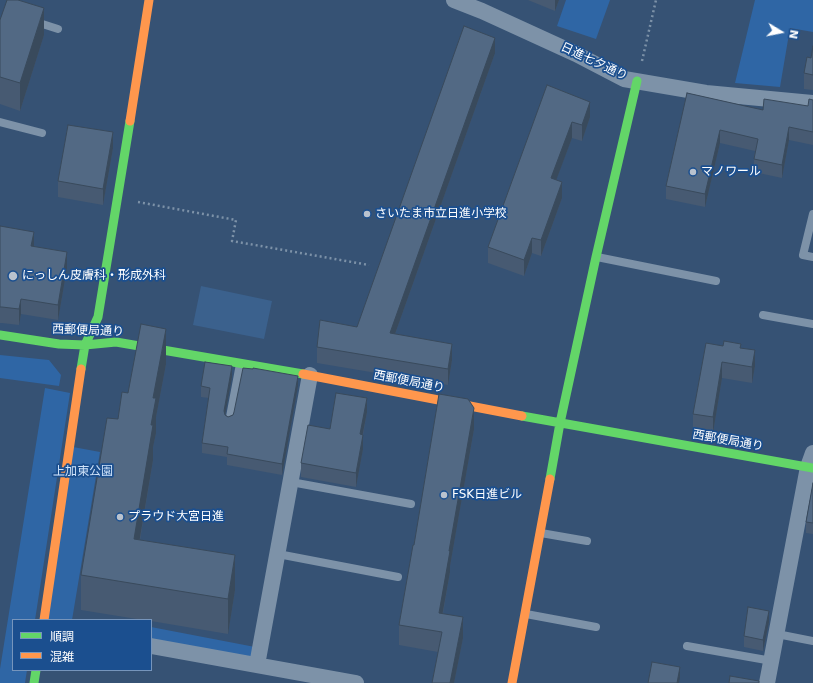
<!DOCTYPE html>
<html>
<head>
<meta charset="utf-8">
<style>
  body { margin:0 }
  #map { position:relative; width:813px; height:683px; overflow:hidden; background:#365274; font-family:"DejaVu Sans","Noto Sans JP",sans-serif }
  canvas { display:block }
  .legend { position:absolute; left:12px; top:619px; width:140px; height:52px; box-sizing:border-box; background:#1b4f8f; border:1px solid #7695bc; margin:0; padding:5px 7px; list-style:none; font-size:12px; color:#fff }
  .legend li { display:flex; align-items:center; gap:8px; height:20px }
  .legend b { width:20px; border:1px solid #7695bc }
  .north { position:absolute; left:761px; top:12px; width:40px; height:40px; -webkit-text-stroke:3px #1b4f8f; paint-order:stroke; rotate:100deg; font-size:11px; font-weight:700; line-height:16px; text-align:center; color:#fff }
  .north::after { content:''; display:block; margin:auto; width:14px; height:18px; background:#fff; clip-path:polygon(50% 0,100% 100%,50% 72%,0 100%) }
</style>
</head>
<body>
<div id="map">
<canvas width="813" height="683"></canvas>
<ul class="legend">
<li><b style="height:5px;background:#63d668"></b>順調</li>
<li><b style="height:5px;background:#ff974d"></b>混雑</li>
</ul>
<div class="north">N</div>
</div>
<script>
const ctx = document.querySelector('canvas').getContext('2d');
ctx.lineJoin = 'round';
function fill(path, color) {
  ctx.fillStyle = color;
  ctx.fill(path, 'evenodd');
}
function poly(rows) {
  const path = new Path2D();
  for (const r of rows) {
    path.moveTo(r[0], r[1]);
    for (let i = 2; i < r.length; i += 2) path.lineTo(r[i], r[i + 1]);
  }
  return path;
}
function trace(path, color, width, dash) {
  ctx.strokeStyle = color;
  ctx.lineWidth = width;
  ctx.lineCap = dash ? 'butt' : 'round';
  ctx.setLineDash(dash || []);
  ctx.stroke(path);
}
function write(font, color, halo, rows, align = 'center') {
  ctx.font = font + ' "DejaVu Sans","Noto Sans JP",sans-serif';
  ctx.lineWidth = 3.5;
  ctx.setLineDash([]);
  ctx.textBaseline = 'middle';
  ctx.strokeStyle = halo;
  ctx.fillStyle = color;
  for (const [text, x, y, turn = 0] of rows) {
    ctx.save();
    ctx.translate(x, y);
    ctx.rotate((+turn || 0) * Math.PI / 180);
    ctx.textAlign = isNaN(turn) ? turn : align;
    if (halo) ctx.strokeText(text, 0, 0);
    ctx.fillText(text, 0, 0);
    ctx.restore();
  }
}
fill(poly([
  [566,0,610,0,596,39,557,26],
  [755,0,813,0,813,32,790,28,780,87,735,83],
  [0,355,49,360,61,375,59,386,0,378],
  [45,388,70,393,35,620,13,620,13,670,27,670,25,683,0,683,0,669],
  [73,447,100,452,72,620,47,620],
  [151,627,255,647,253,660,151,642]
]), '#2f66a5');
fill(poly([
  [201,286,272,301,264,339,193,325]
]), '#3b618d');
trace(poly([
  [642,61,656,0],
  [138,202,236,220,232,241,369,265]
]), '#7d92a8', 2.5, [2, 3]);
trace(poly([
  [33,21,58,29],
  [0,122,42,133],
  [813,214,803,255,813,257],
  [597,257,716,281],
  [763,315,813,324],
  [229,422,240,364],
  [291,482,411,504],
  [541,533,587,541],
  [278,554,398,577],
  [526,614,596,627],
  [777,634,813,641],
  [687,646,772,661]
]), '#7d92a8', 8);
trace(poly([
  [454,0,482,11,576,54,624,79,706,93,813,103],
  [151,646,356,683],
  [257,665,310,375],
  [767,683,808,467,813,453]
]), '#7d92a8', 16);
trace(poly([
  [0,335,59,344,85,345,116,342,303,374],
  [81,369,85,345,98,317,130,121],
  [522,416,813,468],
  [550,479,560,423,596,257,637,81],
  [34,683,36,670]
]), '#63d668', 9);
trace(poly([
  [130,121,149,0],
  [303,374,522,416],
  [44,620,81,369],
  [512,683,550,479]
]), '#ff974d', 9);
fill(poly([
  [528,0,559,0,555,11],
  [0,20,44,35,20,111,0,104],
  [813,46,813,90,804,89,804,73,811,58],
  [495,53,395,334,452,360,448,385,317,363,317,347,357,327],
  [547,85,590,117,582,141,572,138,556,180,562,198,541,256,532,253,524,276,488,263,488,247],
  [687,93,763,110,808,106,813,100,813,145,789,140,782,178,754,172,754,159,755,151,720,143,705,207,666,199,666,186],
  [113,148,103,205,58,197,58,181],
  [0,226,67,268,58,320,21,314,19,325,2,323,0,323],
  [723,346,741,348,755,366,752,383,722,378,713,433,693,429,693,414],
  [166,364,156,417,156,433,153,447,153,460,140,540,235,590,228,634,151,621,151,620,143,620,81,610,81,575,118,419],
  [232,377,225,414,228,417,298,386,282,475,227,465,227,457,202,453,202,443,209,398,201,397,201,386],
  [367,412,363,435,363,449,356,487,301,477,301,463,330,429],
  [474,429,450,566,450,572,443,613,463,638,454,683,432,683,438,652,399,645,399,625,414,545],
  [813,483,813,534,806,533,806,522],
  [769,622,763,651,744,647,744,636]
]), '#475a72');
fill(poly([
  [555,0,559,0,555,11],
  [44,8,44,35,20,111,20,83],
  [495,38,495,53,390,348,390,333],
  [590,102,590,117,582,141,582,125],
  [572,122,572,138,551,194,551,178],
  [789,127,789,140,782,178,782,165],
  [720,130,720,143,705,207,705,194],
  [113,132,113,148,103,205,103,189],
  [562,182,562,198,541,256,541,240],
  [34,232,34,248,31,246],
  [532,238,532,253,524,276,524,260],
  [67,252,67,268,58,320,58,305],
  [21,299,21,314,19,325,19,309],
  [166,329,166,364,156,417,156,433,153,447,153,460,134,573,134,539,151,425,153,398],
  [452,344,452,360,448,385,448,369],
  [755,350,755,366,752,383,752,367],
  [722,362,722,378,713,433,713,417],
  [232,366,232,377,224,421,224,411],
  [298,376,298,386,282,475,282,464],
  [367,398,367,412,360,448,360,434],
  [474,408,474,429,450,566,450,572,439,633,439,613,449,551],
  [363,435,363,449,356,487,356,473],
  [235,555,235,590,228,634,228,599],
  [769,611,769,622,763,651,763,640],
  [463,617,463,638,454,683,450,683],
  [680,667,680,678,679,683,677,683]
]), '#394a5c');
const building = poly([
  [7,0,18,0,44,8,20,83,0,77,0,20,7,0],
  [464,26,495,38,390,333,452,344,448,369,317,347,320,320,357,327,464,26],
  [813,46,813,75,804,73,807,57,811,58,813,46],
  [547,85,590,102,582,125,572,122,551,178,562,182,541,240,532,238,524,260,488,247,547,85],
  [687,93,763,110,764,99,808,106,809,99,813,100,813,132,789,127,782,165,754,159,758,139,720,130,705,194,666,186,687,93],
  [68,125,113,132,103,189,58,181,68,125],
  [0,226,34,232,31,246,67,252,58,305,21,299,19,309,2,307,0,307,0,226],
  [141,324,166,329,153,398,156,398,151,425,153,425,134,539,235,555,228,599,81,575,107,418,118,419,122,392,128,393,141,324],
  [724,341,741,344,740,348,755,350,752,367,722,362,713,417,693,414,706,343,723,346,724,341],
  [205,362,232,366,224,411,225,415,228,417,233,415,234,412,243,368,253,369,253,368,298,376,282,464,227,454,228,447,202,443,210,388,201,386,205,362],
  [336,393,367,398,360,434,363,435,356,473,301,463,308,425,330,429,336,393],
  [439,394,468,399,474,408,449,551,450,551,439,613,463,617,450,683,432,683,442,632,399,625,413,545,414,545,439,394],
  [813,483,813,523,806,522,813,483],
  [748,607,769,611,763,640,744,636,748,607],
  [652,662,680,667,677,683,648,683,652,662],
  [730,676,759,681,759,683,729,683,730,676]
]);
fill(building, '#526984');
trace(building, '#394a5c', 1);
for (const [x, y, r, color] of [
  [693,172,4,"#b9c2ce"],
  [367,214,4,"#b9c2ce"],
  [13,276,5,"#b9c2ce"],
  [444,495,4,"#b9c2ce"],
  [120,517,4,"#b9c2ce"]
]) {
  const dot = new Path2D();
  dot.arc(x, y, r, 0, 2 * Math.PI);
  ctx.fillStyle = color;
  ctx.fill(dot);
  trace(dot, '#1b4f8f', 1.5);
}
write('12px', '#fff', '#1b4f8f', [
  ["日進七夕通り",594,62,25],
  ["西郵便局通り",88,331,2],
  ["西郵便局通り",409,382,11],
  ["西郵便局通り",728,441,10]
]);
write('12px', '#fff', '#1b4f8f', [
  ["マノワール",701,172],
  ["さいたま市立日進小学校",375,214],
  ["にっしん皮膚科・形成外科",22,276],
  ["FSK日進ビル",452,495],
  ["プラウド大宮日進",128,517]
], 'left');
write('12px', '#cfe3fa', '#1b4f8f', [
  ["上加東公園",83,472]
]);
</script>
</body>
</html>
